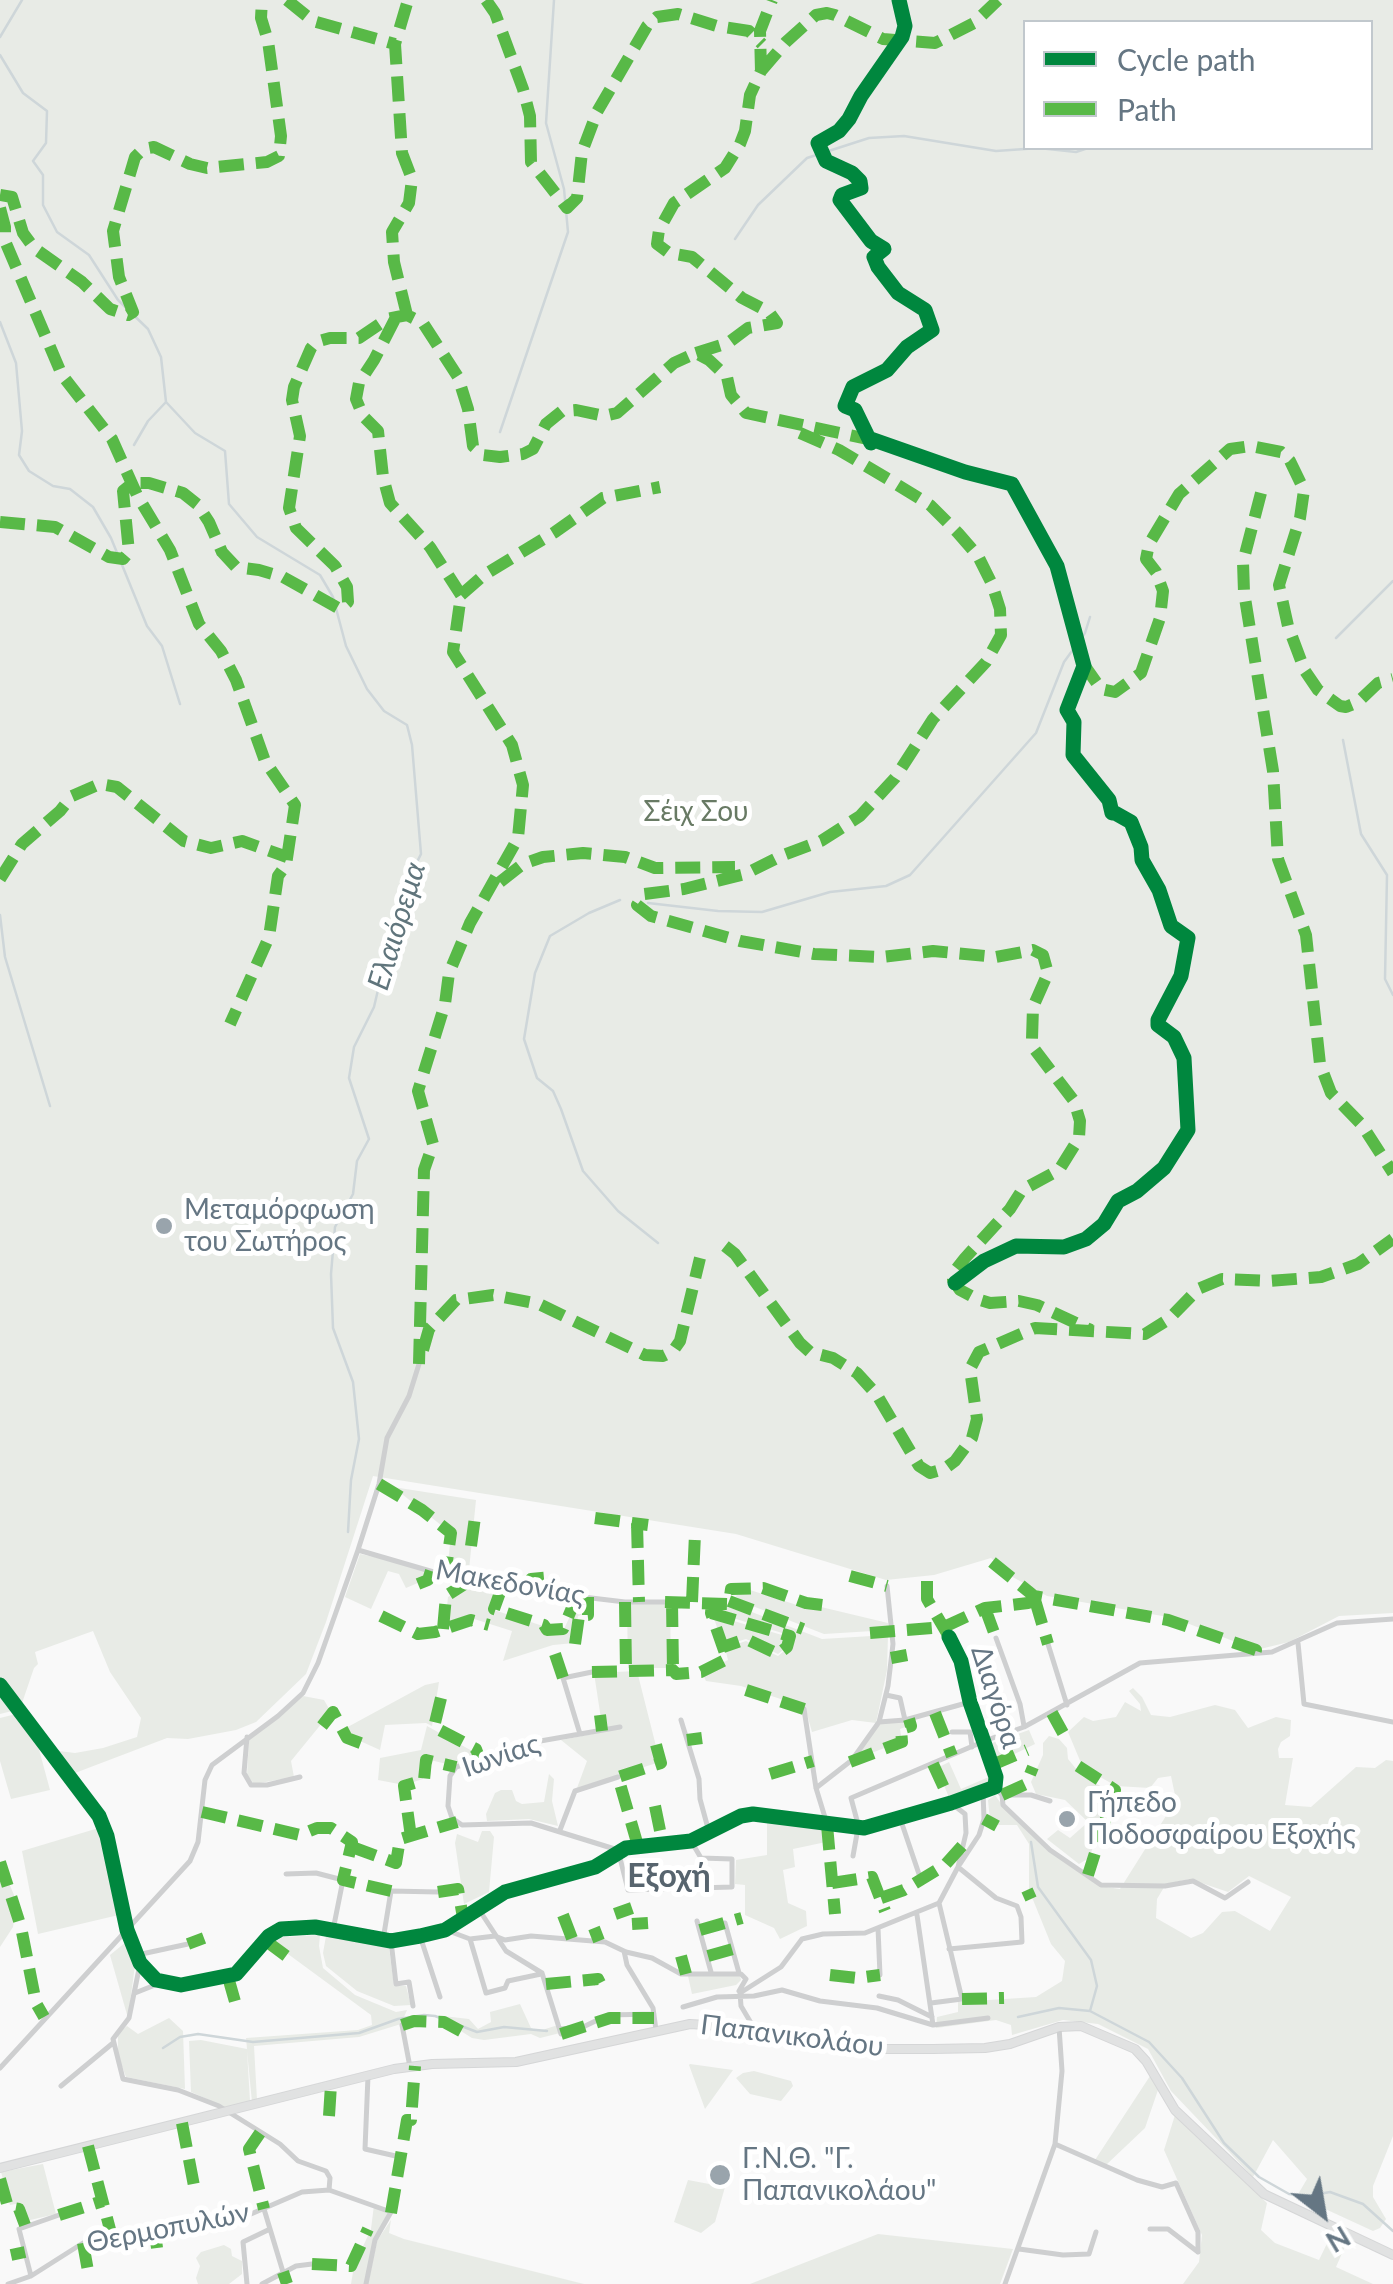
<!DOCTYPE html>
<html>
<head>
<meta charset="utf-8">
<style>
  body { margin:0 }
  #map { position:relative; width:1393px; height:2284px; overflow:hidden; background:#f9f9f9; font-family:Lato,sans-serif }
  canvas { display:block }
  .legend { position:absolute; left:1023px; top:20px; width:350px; height:130px; box-sizing:border-box; background:#fff; border:2px solid #c1c8cd; margin:0; padding:12px 18px; list-style:none; font-size:30px; color:#657683 }
  .legend li { display:flex; align-items:center; gap:20px; height:50px }
  .legend b { width:50px; border:2px solid #c1c8cd }
  .north { position:absolute; left:1273px; top:2164px; width:100px; height:100px; -webkit-text-stroke:8px #fff; paint-order:stroke; rotate:149deg; font-size:28px; font-weight:700; line-height:40px; text-align:center; color:#657683 }
  .north::after { content:''; display:block; margin:auto; width:35px; height:45px; background:#657683; clip-path:polygon(50% 0,100% 100%,50% 72%,0 100%) }
</style>
</head>
<body>
<div id="map">
<canvas width="1393" height="2284"></canvas>
<ul class="legend">
<li><b style="height:12px;background:#00873e"></b>Cycle path</li>
<li><b style="height:12px;background:#58b947"></b>Path</li>
</ul>
<div class="north">N</div>
</div>
<script>
const ctx = document.querySelector('canvas').getContext('2d');
ctx.lineJoin = 'round';
function fill(path, color) {
  ctx.fillStyle = color;
  ctx.fill(path, 'evenodd');
}
function poly(rows) {
  const path = new Path2D();
  for (const r of rows) {
    path.moveTo(r[0], r[1]);
    for (let i = 2; i < r.length; i += 2) path.lineTo(r[i], r[i + 1]);
  }
  return path;
}
function trace(path, color, width, dash) {
  ctx.strokeStyle = color;
  ctx.lineWidth = width;
  ctx.lineCap = dash ? 'butt' : 'round';
  ctx.setLineDash(dash || []);
  ctx.stroke(path);
}
function write(font, color, halo, rows, align = 'center') {
  ctx.font = font + ' Lato,sans-serif';
  ctx.lineWidth = 10;
  ctx.setLineDash([]);
  ctx.textBaseline = 'middle';
  ctx.strokeStyle = halo;
  ctx.fillStyle = color;
  for (const [text, x, y, turn = 0] of rows) {
    ctx.save();
    ctx.translate(x, y);
    ctx.rotate((+turn || 0) * Math.PI / 180);
    ctx.textAlign = isNaN(turn) ? turn : align;
    if (halo) ctx.strokeText(text, 0, 0);
    ctx.fillText(text, 0, 0);
    ctx.restore();
  }
}
fill(poly([
  [0,0,1393,0,1393,1613,1339,1616,1289,1642,1256,1650,1174,1618,1047,1596,1009,1575,991,1558,934,1575,886,1580,736,1534,373,1476,326,1622,306,1674,256,1722,236,1730,188,1739,167,1738,75,1773,66,1767,42,1738,46,1737,59,1751,75,1753,103,1748,137,1737,141,1718,110,1672,93,1631,35,1652,38,1664,34,1668,20,1709,0,1714],
  [1026,22,1370,22,1370,148,1026,148],
  [393,1487,476,1500,468,1580,447,1574,451,1533],
  [360,1554,408,1564,430,1573,427,1579,406,1588,399,1574,388,1571,371,1609,345,1597],
  [469,1583,500,1588,494,1610,543,1626,547,1632,564,1629,579,1597,587,1598,587,1613,578,1616,574,1643,553,1645,503,1661,512,1631,471,1618,445,1626,448,1597],
  [750,1590,800,1606,821,1607,888,1623,889,1630,824,1634,750,1605,735,1596],
  [627,1604,670,1604,671,1668,628,1668],
  [715,1604,731,1604,822,1639,888,1635,887,1670,876,1723,852,1720,812,1732,805,1707,741,1686,706,1681,702,1673,728,1660,725,1648,746,1641,778,1656,789,1647,792,1636,713,1612],
  [713,1615,789,1637,787,1647,778,1654,746,1639,723,1646],
  [637,1671,660,1762,577,1788,587,1761,561,1740,603,1732,594,1673],
  [439,1682,432,1726,426,1723,385,1725,380,1750,349,1736,344,1729,425,1685],
  [1133,1688,1142,1697,1151,1715,1170,1717,1215,1705,1235,1710,1248,1728,1276,1717,1291,1720,1290,1736,1281,1742,1278,1749,1279,1758,1293,1758,1285,1805,1311,1807,1356,1767,1375,1768,1386,1760,1393,1761,1393,2136,1373,2186,1373,2197,1386,2219,1380,2228,1373,2231,1297,2196,1307,2179,1273,2140,1253,2177,1171,2091,1148,2049,1098,2024,1063,2020,1012,2035,1011,2025,996,2020,936,2028,937,2017,958,2012,958,2002,1036,1997,1062,1981,1065,1961,1051,1944,1029,1890,1029,1844,1017,1825,997,1825,990,1820,988,1800,995,1795,1002,1805,1050,1851,1099,1886,1120,1889,1176,1800,1171,1776,1158,1778,1150,1788,1116,1786,1095,1774,1081,1763,1068,1732,1084,1717,1093,1721,1116,1717,1125,1702,1141,1711,1140,1704,1129,1691],
  [1249,1876,1291,1897,1270,1931,1235,1911,1222,1912,1203,1933,1191,1938,1156,1918,1157,1899,1166,1884,1190,1879,1228,1892],
  [303,1696,324,1700,331,1712,291,1761,294,1777,254,1784,247,1775,249,1739],
  [16,1714,37,1742,50,1790,11,1799,0,1761,0,1718],
  [909,1720,911,1725,900,1729,902,1741,854,1760,879,1723],
  [427,1726,474,1752,477,1758,455,1766,426,1759,423,1779,404,1785,378,1780,380,1758,421,1750],
  [1029,1730,1035,1744,998,1762,992,1743],
  [1049,1736,1059,1739,1067,1748,1068,1759,1082,1776,1106,1789,1103,1820,1089,1858,1079,1864,1047,1839,1058,1830,1070,1838,1088,1822,1065,1800,1036,1794,1031,1782,1043,1755,1043,1743],
  [949,1762,961,1789,991,1776,991,1783,950,1800,937,1768],
  [549,1774,554,1779,552,1801,558,1826,529,1819,487,1821,486,1814,495,1793,501,1790,512,1790,516,1801,522,1804,544,1802],
  [767,1821,825,1829,826,1842,793,1849,795,1867,783,1870,788,1903,806,1911,807,1926,780,1939,774,1928,745,1915,745,1885,735,1884,736,1860,767,1855],
  [102,1827,123,1914,38,1934,22,1851],
  [482,1831,490,1831,494,1837,489,1892,464,1904,455,1843,457,1834,478,1842],
  [0,1862,14,1895,15,1913,13,1927,0,1947],
  [320,1935,319,1946,323,1968,355,1995,396,2012,407,2010,401,2024,359,2037,254,2046,257,2100,252,2102,247,2051,250,2101,225,2107,191,2092,189,2041,201,2040,247,2049,246,2038,358,2030,372,2025,371,2015,273,1943,283,1937],
  [326,1936,389,1947,394,1986,406,1986,411,2005,394,2006,357,1991,326,1966,323,1953],
  [126,1942,135,1965,128,2018,110,1955],
  [688,1976,740,1976,741,1980,736,1985,692,1994],
  [520,2004,531,2028,539,2031,558,2025,560,2033,540,2038,531,2034,484,2040,472,2038,445,2021,443,2016,469,2019,478,2029,491,2022,490,2012],
  [169,2018,183,2031,185,2089,126,2077,118,2056,118,2033,127,2026,138,2034],
  [690,2064,733,2070,705,2109,689,2065],
  [754,2071,791,2081,793,2086,781,2101,750,2094,736,2078,743,2073],
  [1150,2076,1158,2090,1145,2128,1106,2165,1095,2160],
  [1175,2115,1267,2203,1261,2230,1275,2243,1319,2260,1334,2229,1349,2237,1336,2267,1373,2284,1183,2284,1199,2262,1202,2235,1164,2150],
  [43,2164,56,2214,26,2221,21,2203,10,2205,1,2172],
  [688,2180,725,2187,715,2222,701,2233,674,2222],
  [374,2205,389,2213,374,2239,364,2284,351,2284,354,2266,371,2229],
  [391,2220,389,2233,404,2239,584,2284,368,2284,377,2241],
  [878,2234,1013,2249,1000,2284,750,2284],
  [224,2245,231,2249,232,2256,242,2261,242,2274,229,2284,198,2284,196,2278,200,2266,196,2258,201,2252]
]), '#e8ebe6');
trace(poly([
  [0,37,22,0],
  [0,55,23,93,47,111,46,143,33,161,43,175,43,205,57,232,89,255,118,300,148,329,161,357,166,402,148,421,134,445],
  [735,239,758,205,807,158,869,138,904,136,996,151,1039,148,1076,152,1088,148],
  [0,322,16,363,22,431,19,455,29,471,53,486,70,489,93,507,111,538,147,626,162,646,180,704],
  [166,402,195,433,225,451,229,504,257,537,320,575,333,597,346,646,367,689,384,711,407,725,412,745,421,854,400,896,374,1007,354,1047,349,1078,369,1139,357,1161,353,1194,335,1227,331,1274,333,1328,353,1382,359,1439,351,1480,348,1532],
  [500,432,568,232,564,189,546,123,554,0],
  [1336,638,1393,581],
  [1343,740,1361,834,1387,875,1385,979,1393,995],
  [620,900,589,913,550,936,535,973,524,1039,537,1078,553,1091,561,1109,583,1171,618,1211,658,1243],
  [648,903,718,911,762,912,830,892,886,886,910,875,1036,733,1064,662,1085,633,1090,617],
  [0,915,5,957,50,1106],
  [1031,1842,1038,1887,1091,1960,1097,1986,1090,2011],
  [1018,2017,1059,2008,1090,2011,1149,2042,1182,2078,1224,2143,1259,2177,1289,2194,1308,2196,1330,2192,1363,2204,1393,2231],
  [163,2048,180,2037,198,2034,253,2042,359,2033,398,2019,424,2015,435,2016,477,2032,504,2027,547,2031]
]), '#ced6d9', 2.5);
const major = poly([
  [0,2168,394,2069,432,2064,516,2062,690,2024,754,2028,877,2049,933,2049,985,2048,1010,2044,1059,2027,1081,2026,1135,2049,1146,2061,1175,2110,1264,2194,1393,2255]
]);
trace(major, '#d5d6d7', 10);
trace(poly([
  [358,1550,468,1582,499,1587,625,1602,665,1602],
  [996,1638,1020,1704,1024,1726],
  [1298,1643,1304,1704,1393,1722],
  [1048,1644,1067,1705],
  [0,1685,99,1816,107,1836,127,1930,140,1963,156,1980,181,1985,236,1974,269,1936,281,1929,315,1927,391,1941,420,1936,445,1930,505,1892,595,1867,626,1848,691,1841,741,1816,753,1814,864,1828,951,1803,995,1787,996,1777,970,1702,961,1661,949,1637],
  [886,1695,900,1698,905,1720,970,1702],
  [804,1709,816,1788,827,1824],
  [681,1720,699,1779,700,1799,709,1832],
  [879,1722,905,1720],
  [952,1732,970,1732,972,1747],
  [580,1734,563,1678,592,1672],
  [247,1737,244,1773,251,1785,267,1785,300,1777],
  [995,1787,1002,1795,1003,1805,1050,1850,1101,1885,1165,1886,1193,1881,1225,1898,1248,1882],
  [816,1788,852,1760,879,1722,888,1686,893,1644,887,1586],
  [1002,1795,1031,1795,1050,1801],
  [900,1818,921,1880],
  [859,1828,851,1798,987,1740,1024,1727,1140,1663,1272,1652,1337,1623,1393,1619],
  [560,1830,575,1791,618,1777],
  [618,1850,531,1823,462,1825,452,1818,448,1806,450,1776,456,1767,529,1743,620,1727],
  [618,1850,628,1890,732,1887,732,1859,701,1858,691,1841],
  [853,1856,858,1828],
  [960,1864,979,1835,984,1819,983,1792],
  [286,1874,316,1873,343,1880,333,1930],
  [478,1908,506,1951,542,1973,561,2034],
  [917,1915,933,2025],
  [697,1921,711,1972],
  [878,1928,880,1975],
  [446,1930,470,1939,495,1936,505,1940,531,1936,605,1942,626,1952,652,1958,681,1974,741,1974,746,1979,739,1991],
  [700,1930,725,1923,739,1973],
  [420,1936,440,1997],
  [470,1939,486,1993,505,1988,508,1981,541,1974],
  [383,1940,391,1891,438,1892],
  [391,1941,396,1984,409,1982,413,2006],
  [949,1949,1022,1942,1021,1917,1017,1906,996,1898,958,1867],
  [624,1951,627,1965,653,2008,656,2030],
  [137,1955,188,1944],
  [140,1964,129,2018,113,2039,123,2079,178,2090,219,2106,280,2144,298,2161,326,2171,330,2178,329,2190],
  [135,1993,160,1983],
  [879,1996,898,2000,932,2017],
  [931,2003,962,1999,939,1903],
  [683,2007,717,1997,754,1996,782,1990,820,2001,877,2008,933,2025,988,2018],
  [402,2025,410,2067],
  [754,2028,741,2006,740,1993,781,1967,802,1939,823,1934,865,1933,939,1903,958,1867,966,1833,965,1814,951,1803],
  [560,2029,583,2027,608,2015,654,2014],
  [0,2068,190,1861,198,1842,205,1780,212,1765,278,1716,303,1693,318,1663,358,1550,379,1484,387,1438,409,1396,419,1364],
  [368,2076,365,2149,400,2157],
  [61,2086,113,2043],
  [1055,2144,1137,2180,1162,2187,1176,2183,1198,2232,1198,2252],
  [264,2209,283,2272],
  [1150,2229,1168,2229,1198,2252],
  [1019,2249,1063,2255,1089,2254,1096,2232],
  [31,2276,19,2229,59,2215],
  [8,2284,31,2276,83,2243,237,2220,302,2192,329,2190,391,2212,375,2240,366,2284],
  [247,2284,243,2242,268,2230],
  [262,2284,296,2266,312,2264],
  [1005,2284,1055,2144,1062,2071,1059,2027]
]), '#cecfd0', 5);
trace(major, '#e1e2e2', 8);
trace(poly([
  [287,0,313,21,395,44],
  [486,0,495,13,523,89,530,116,531,162,567,208,577,198,582,152,597,112,647,26,657,17,678,14,717,26,749,31,762,44],
  [761,71,786,42,816,15,827,13,835,15,883,39,935,43,974,23,998,0],
  [0,195,12,197,23,233,34,248,82,282,110,309,128,315,133,312,119,277,113,231,135,157,143,149,154,147,190,164,207,168,267,162,279,156,281,136,268,41,261,18,262,0],
  [0,208,5,227,5,241,62,375,112,439,137,495,170,550,199,624,221,651,236,680,265,761,295,805,286,865,278,876,269,937,230,1024],
  [407,315,394,262,392,232,409,203,412,179,402,153,395,44,408,0],
  [395,319,374,360,359,383,356,399,363,416,378,431,383,477,390,503,430,547,461,595],
  [696,353,728,343,748,328,777,323,769,312,742,298,692,257,669,253,657,244,659,230,674,203,725,168,740,144,745,131,750,95,761,71,760,31,772,0],
  [800,433,839,450,888,479,930,505,958,533,978,556,992,584,1000,609,1001,635,986,662,933,719,895,778,860,816,821,841,781,856,745,874,684,889,644,894,637,905,651,916,740,941,814,954,882,957,933,951,996,957,1033,950,1043,955,1048,973,1033,1007,1032,1039,1035,1050,1074,1101,1080,1121,1079,1138,1059,1170,1022,1190,1010,1209,965,1258,954,1272,953,1280,960,1290,977,1299,990,1303,1019,1301,1037,1305,1091,1330],
  [1261,493,1243,562,1244,592,1273,771,1278,859,1306,935,1320,1064,1331,1093,1362,1125,1393,1173],
  [0,522,55,527,109,557,123,559,129,552,123,491,133,483,149,483,183,493,198,505,209,522,222,552,236,567,259,570,283,577,340,609,348,602,347,587,335,566,296,528,289,508,300,436,292,400,294,387,311,348,316,342,330,338,359,338,387,319,407,315,423,323,458,377,468,409,473,446,483,455,500,457,523,454,533,449,546,424,562,411,576,410,604,416,617,413,674,363,696,353,709,360,727,377,731,395,746,413,872,440],
  [461,595,484,575,555,532,603,498,660,487],
  [1082,662,1101,689,1115,692,1141,673,1160,618,1163,591,1156,572,1146,559,1149,544,1179,494,1230,449,1251,446,1281,452,1290,461,1304,490,1300,518,1279,585,1288,626,1305,671,1318,690,1340,706,1346,707,1358,702,1378,683,1393,679],
  [0,879,22,844,60,811,72,796,100,784,117,787,184,841,211,848,242,841,287,857],
  [500,882,523,864,543,857,583,853,625,857,655,868,735,867],
  [725,1246,735,1254,800,1343,810,1352,833,1358,857,1373,877,1395,919,1466,930,1473,944,1469,955,1461,972,1438,977,1419,970,1369,979,1352,1035,1328,1145,1334,1169,1319,1198,1289,1222,1279,1269,1281,1321,1277,1358,1264,1393,1239],
  [423,1350,429,1329,456,1300,493,1295,539,1304,645,1355,663,1356,673,1351,680,1341,700,1258],
  [419,1364,424,1170,433,1144,418,1091,445,1004,449,973,470,923,518,838,523,785,512,745,453,652,461,595],
  [379,1484,422,1510,451,1533,445,1575],
  [595,1518,648,1525],
  [637,1523,639,1602],
  [471,1546,476,1510],
  [992,1562,1034,1596,1168,1620,1256,1650,1255,1653],
  [850,1576,887,1586],
  [927,1581,927,1599,948,1635],
  [418,1584,428,1580,431,1571],
  [502,1587,494,1609,544,1625,547,1630,563,1629,577,1596],
  [531,1591,531,1579,552,1577],
  [1035,1600,1048,1644],
  [729,1601,803,1629],
  [625,1602,626,1670],
  [665,1602,729,1604,731,1589,763,1588,806,1603,830,1606],
  [672,1602,673,1670],
  [692,1602,695,1534],
  [985,1608,996,1638],
  [711,1613,790,1636,787,1647,778,1654,746,1639,723,1647],
  [381,1616,418,1634,435,1632,471,1620,489,1625],
  [443,1629,446,1596,468,1582],
  [870,1633,944,1627,985,1608,1028,1603,1039,1598],
  [575,1644,579,1616,588,1615,588,1597],
  [555,1654,563,1678],
  [891,1658,907,1655],
  [592,1672,673,1670,676,1674,701,1672,727,1659,711,1613,712,1602],
  [746,1690,804,1709],
  [441,1698,434,1727,476,1749,480,1760],
  [935,1713,952,1756],
  [1052,1713,1063,1733],
  [600,1715,602,1731],
  [322,1726,333,1712,347,1738,363,1744],
  [687,1740,702,1738],
  [850,1762,902,1742,901,1729,911,1726,909,1719],
  [933,1764,951,1803],
  [992,1765,1027,1750],
  [1078,1766,1115,1790,1088,1875],
  [770,1774,813,1761],
  [1002,1795,1026,1784,1033,1767],
  [655,1806,663,1845],
  [202,1812,300,1835,317,1828,331,1828,352,1842,343,1880,391,1891],
  [984,1819,997,1826],
  [827,1825,835,1914],
  [411,1837,404,1786,424,1780,426,1760,456,1767],
  [638,1846,618,1777,661,1763,655,1741],
  [352,1847,396,1863,400,1839,457,1822],
  [0,1862,21,1927,36,2003,44,2017],
  [832,1883,872,1877,885,1911],
  [1027,1890,1031,1899],
  [438,1892,458,1889,463,1918],
  [881,1898,904,1890,945,1865,962,1846],
  [615,1914,632,1908],
  [563,1915,573,1941],
  [632,1924,648,1923],
  [594,1928,599,1941],
  [700,1930,742,1918],
  [266,1941,289,1958],
  [188,1944,204,1938],
  [681,1956,686,1974],
  [708,1956,733,1949],
  [830,1975,858,1978,880,1975],
  [228,1977,238,2012],
  [546,1984,598,1979,600,1983],
  [962,1999,1004,1998],
  [402,2025,414,2021,444,2022,470,2036],
  [561,2034,610,2018,654,2018],
  [329,2116,331,2085],
  [182,2123,195,2191],
  [260,2133,249,2149,264,2209],
  [88,2146,112,2237],
  [0,2179,8,2207,19,2209,25,2225],
  [391,2213,407,2120,411,2120,415,2066],
  [59,2215,103,2201],
  [155,2232,157,2248],
  [83,2243,88,2271],
  [11,2255,25,2252],
  [312,2264,351,2266,368,2229],
  [283,2272,287,2284]
]), '#58b947', 12, [25, 12]);
trace(poly([
  [871,439,965,472,1012,484,1057,566,1084,666,1067,710,1074,722,1073,755,1109,800,1112,813],
  [871,443,855,410,845,406,853,387,887,370,907,347,932,330,925,310,898,293,878,267,874,257,884,249,871,241,840,200,842,195,861,188,860,181,852,173,826,161,818,143,839,131,849,119,861,96,902,37,905,26,899,0],
  [955,1283,984,1261,1016,1246,1064,1247,1086,1239,1104,1224,1118,1201,1137,1191,1164,1168,1188,1130,1184,1058,1174,1037,1158,1025,1158,1020,1181,976,1188,938,1171,926,1159,890,1142,860,1141,847,1131,822,1115,813],
  [0,1685,99,1816,107,1836,127,1930,140,1963,156,1980,181,1985,236,1974,269,1936,281,1929,315,1927,391,1941,420,1936,445,1930,505,1892,595,1867,626,1848,691,1841,741,1816,753,1814,864,1828,951,1803,995,1787,996,1777,970,1702,961,1661,949,1637]
]), '#00873e', 15);
for (const [x, y, r, color] of [
  [164,1226,10,"#99a4ac"],
  [1067,1819,10,"#99a4ac"],
  [720,2175,12,"#99a4ac"]
]) {
  const dot = new Path2D();
  dot.arc(x, y, r, 0, 2 * Math.PI);
  ctx.fillStyle = color;
  ctx.fill(dot);
  trace(dot, '#fff', 4);
}
write('28px', '#687a64', '#fff', [
  ["Σέιχ Σου",696,812]
]);
write('28px', '#657683', '#fff', [
  ["Μεταμόρφωση",184,1210],
  ["του Σωτήρος",184,1242],
  ["Γήπεδο",1087,1803],
  ["Ποδοσφαίρου Εξοχής",1087,1835],
  ["Γ.Ν.Θ. \"Γ.",742,2159],
  ["Παπανικολάου\"",742,2191]
], 'left');
write('28px', '#657683', '#fff', [
  ["Μακεδονίας",510,1583,10],
  ["Διαγόρα",996,1697,72],
  ["Ιωνίας",501,1756,-19],
  ["Παπανικολάου",792,2036,7],
  ["Θερμοπυλών",168,2228,-11]
]);
write('italic 30px', '#60757c', '#fff', [
  ["Ελαιόρεμα",397,926,-73]
]);
write('bold 32px', '#57646e', '#fff', [
  ["Εξοχή",669,1877]
]);
</script>
</body>
</html>
